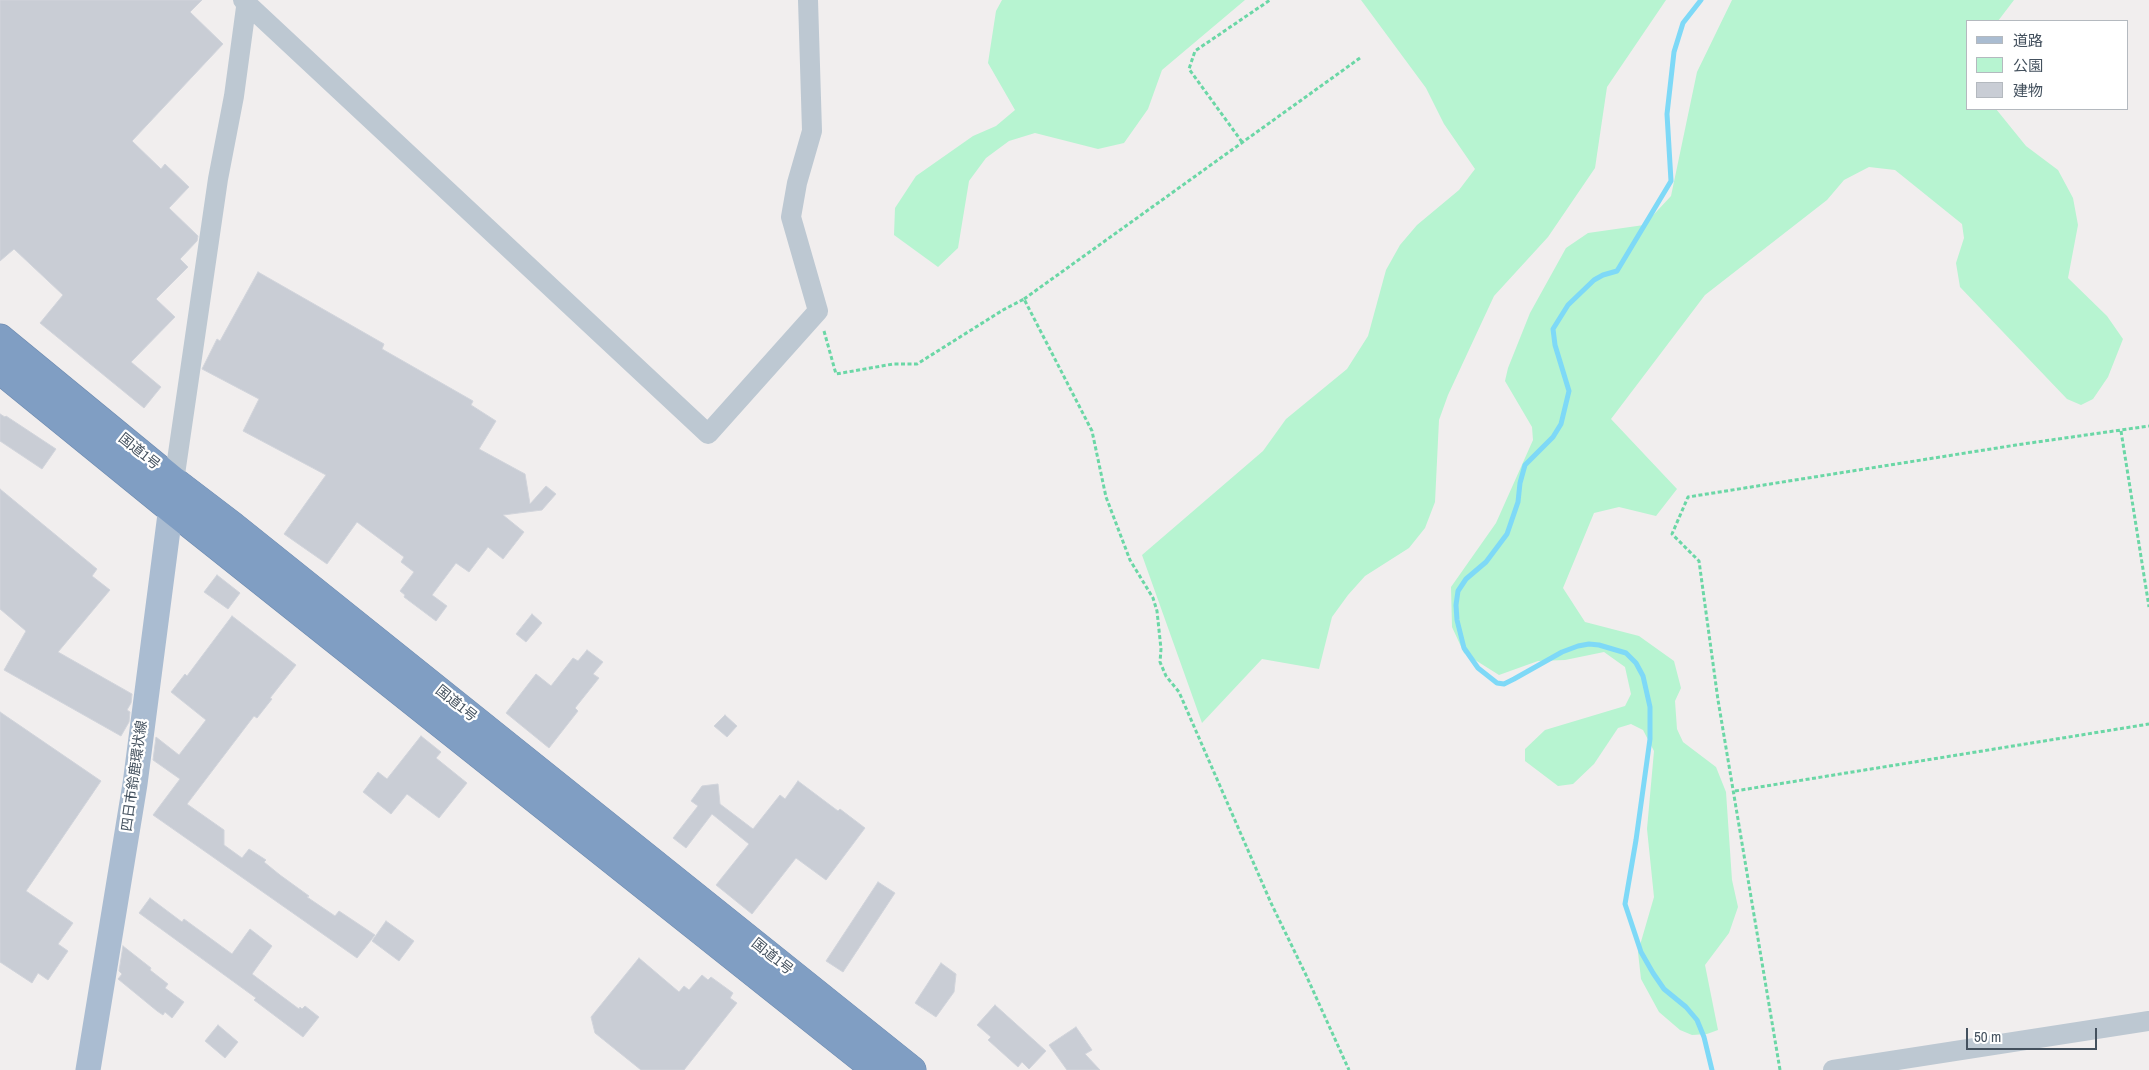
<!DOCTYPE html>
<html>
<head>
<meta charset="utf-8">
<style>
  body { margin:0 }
  #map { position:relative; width:2149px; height:1070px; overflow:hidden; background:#f1eeee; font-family:"Archivo Narrow","Noto Sans JP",sans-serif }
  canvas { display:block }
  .legend { position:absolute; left:1966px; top:20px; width:162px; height:90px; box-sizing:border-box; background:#fff; border:1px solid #b4b9bf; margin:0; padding:6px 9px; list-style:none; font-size:15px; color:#44515e }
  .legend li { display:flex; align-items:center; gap:10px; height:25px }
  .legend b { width:25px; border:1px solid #b4b9bf }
  .scale { position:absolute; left:1966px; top:1028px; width:131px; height:22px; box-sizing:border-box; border:2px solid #44515e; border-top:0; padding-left:6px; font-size:15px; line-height:18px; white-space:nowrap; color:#44515e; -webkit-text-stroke:4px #fff; paint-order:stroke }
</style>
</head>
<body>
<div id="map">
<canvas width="2149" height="1070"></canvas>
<ul class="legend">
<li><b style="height:6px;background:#aabcd1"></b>道路</li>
<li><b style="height:14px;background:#b7f4d1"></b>公園</li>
<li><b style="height:14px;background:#c9cdd5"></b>建物</li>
</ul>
<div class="scale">50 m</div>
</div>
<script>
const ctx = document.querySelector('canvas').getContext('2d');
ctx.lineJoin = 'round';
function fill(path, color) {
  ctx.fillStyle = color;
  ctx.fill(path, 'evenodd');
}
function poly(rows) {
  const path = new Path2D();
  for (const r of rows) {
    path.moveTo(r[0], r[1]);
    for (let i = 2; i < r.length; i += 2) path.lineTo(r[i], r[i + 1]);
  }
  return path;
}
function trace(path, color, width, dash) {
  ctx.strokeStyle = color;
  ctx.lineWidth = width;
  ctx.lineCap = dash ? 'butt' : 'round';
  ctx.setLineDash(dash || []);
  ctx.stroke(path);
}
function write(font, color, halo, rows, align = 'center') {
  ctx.font = font + ' "Archivo Narrow","Noto Sans JP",sans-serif';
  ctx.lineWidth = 4.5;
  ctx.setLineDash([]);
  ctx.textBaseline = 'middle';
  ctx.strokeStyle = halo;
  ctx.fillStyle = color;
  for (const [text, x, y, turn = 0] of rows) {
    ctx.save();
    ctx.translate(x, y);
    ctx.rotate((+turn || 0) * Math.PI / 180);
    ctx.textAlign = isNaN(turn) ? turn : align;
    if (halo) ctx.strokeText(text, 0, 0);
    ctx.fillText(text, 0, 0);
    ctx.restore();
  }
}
fill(poly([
  [1002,0,1245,0,1162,70,1148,109,1124,143,1098,149,1035,133,1009,141,986,158,969,181,958,248,938,267,894,235,895,208,916,176,973,136,996,126,1015,110,988,63,996,11],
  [1361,0,1666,0,1607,87,1595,168,1548,237,1494,296,1448,395,1439,420,1435,502,1425,528,1409,548,1365,576,1348,595,1332,617,1319,669,1262,659,1202,723,1142,555,1263,451,1286,419,1347,369,1368,336,1386,270,1400,245,1417,225,1459,190,1475,169,1444,124,1426,88],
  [1732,0,2014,0,1998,21,1968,21,1966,56,1968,59,1968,109,1996,109,2026,146,2058,170,2073,198,2078,225,2068,278,2107,316,2123,339,2108,377,2093,399,2081,405,2067,399,1960,287,1956,263,1964,238,1962,224,1895,170,1869,167,1844,180,1827,200,1705,295,1611,419,1677,489,1656,516,1619,507,1594,513,1563,588,1585,622,1639,636,1674,661,1681,688,1675,701,1677,729,1683,742,1716,767,1726,792,1732,880,1738,907,1729,933,1705,965,1718,1030,1707,1034,1692,1035,1680,1030,1659,1012,1641,979,1638,952,1654,897,1647,829,1654,751,1643,730,1631,724,1618,728,1594,764,1573,784,1558,786,1525,761,1525,749,1545,730,1625,706,1631,694,1625,667,1604,652,1565,660,1538,661,1499,675,1464,653,1452,627,1451,587,1496,523,1533,440,1532,427,1505,381,1508,368,1530,313,1566,248,1588,233,1644,225,1671,196,1697,72]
]), '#b7f4d1');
trace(poly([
  [1701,0,1683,23,1674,52,1667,114,1671,181,1617,271,1603,275,1594,280,1568,305,1553,329,1555,345,1569,391,1561,424,1553,437,1525,465,1520,483,1518,502,1507,534,1486,562,1466,579,1458,591,1456,605,1457,620,1464,648,1478,668,1497,683,1504,684,1514,679,1562,652,1578,646,1589,644,1599,645,1626,653,1636,663,1643,676,1650,707,1650,739,1636,840,1625,904,1641,952,1653,973,1664,989,1686,1007,1697,1020,1704,1037,1712,1070]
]), '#7ed9f7', 5);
const building = poly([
  [0,0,202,0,190,12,223,44,132,141,161,169,165,164,189,187,169,208,198,236,197,241,180,259,188,267,156,299,175,317,131,362,161,387,144,408,40,323,63,295,14,249,0,261,0,0],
  [258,272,384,344,382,349,473,401,471,405,496,421,479,449,525,474,530,504,546,486,556,494,542,510,503,515,524,532,503,559,488,547,469,572,456,563,432,595,447,606,436,621,404,597,405,595,400,591,414,572,401,562,404,557,357,522,327,564,284,534,326,475,243,431,259,399,202,369,217,339,220,341,258,272],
  [0,414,5,417,6,416,56,449,42,469,0,441,0,414],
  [0,489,97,569,92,576,110,590,58,652,132,694,131,703,127,710,130,712,129,722,121,736,4,670,26,631,0,609,0,489],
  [217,575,240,593,228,609,204,592,217,575],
  [532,614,542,623,526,642,516,634,532,614],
  [232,616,296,665,270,698,272,699,257,718,254,716,187,804,224,830,224,845,242,858,249,849,266,860,264,862,280,875,309,896,307,897,335,916,339,911,375,935,357,958,153,815,180,779,153,760,156,737,179,755,206,720,171,692,185,674,187,676,232,616],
  [587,650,603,662,593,674,599,678,575,708,578,711,549,748,506,713,536,674,551,686,573,658,578,661,587,650],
  [0,712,101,781,26,891,73,923,58,944,68,951,48,980,38,973,32,983,0,962,0,712],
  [725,715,737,726,727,737,714,726,725,715],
  [421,736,441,752,436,758,467,783,439,818,407,794,391,814,363,792,378,772,387,779,421,736],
  [798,781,838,811,840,809,865,828,826,880,796,858,752,914,716,885,749,844,712,814,686,848,673,838,698,806,691,801,702,786,718,784,720,804,753,829,780,795,785,799,798,781],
  [878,882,895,893,843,972,826,961,878,882],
  [150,898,182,922,184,919,232,954,250,929,272,946,252,974,299,1009,300,1007,302,1009,305,1006,319,1017,303,1037,254,1000,256,998,139,913,150,898],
  [386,921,414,941,399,961,372,941,386,921],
  [123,946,151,968,150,970,168,984,165,988,184,1002,172,1018,165,1012,163,1015,157,1011,118,979,122,974,119,971,123,946],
  [639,958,679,992,684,986,689,990,702,975,708,980,711,977,733,993,730,998,737,1003,684,1070,641,1070,595,1033,591,1017,639,958],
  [941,963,956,974,954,992,936,1017,915,1003,941,963],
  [995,1005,1046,1051,1029,1069,1022,1062,1018,1067,988,1040,991,1037,977,1025,995,1005],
  [218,1025,238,1042,225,1058,205,1041,218,1025],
  [1076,1027,1092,1050,1085,1054,1100,1070,1067,1070,1049,1045,1076,1027]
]);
fill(building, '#c9cdd5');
trace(building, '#d1d4db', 1);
const highway = poly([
  [0,338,174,481,233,526,912,1070],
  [0,370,172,510,876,1070]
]);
trace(highway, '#6b89af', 29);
trace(poly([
  [1242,142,1189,69,1195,51,1270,0],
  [1024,299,1360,58],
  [824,331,836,374,893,364,917,364,1003,310,1024,299,1092,431,1106,497,1130,560,1153,598,1157,611,1161,649,1160,662,1166,676,1179,692,1271,903,1306,975,1349,1070],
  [2121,431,2149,607],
  [1735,791,2149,724],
  [1780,1070,1718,700,1699,561,1672,534,1688,497,2016,445,2149,426]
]), '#6bd7a6', 3, [4, 2.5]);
trace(poly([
  [243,0,708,434,818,311,791,217,797,183,812,131,808,0],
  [174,481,218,179,234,96,247,0],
  [1833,1070,2149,1021]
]), '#bdc8d2', 20);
trace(poly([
  [88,1070,135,784,173,491]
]), '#aabcd1', 25);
trace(highway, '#809ec3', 28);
write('14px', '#44515e', '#fff', [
  ["国道1号",139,452,39],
  ["国道1号",456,704,39],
  ["四日市鈴鹿環状線",135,776,-82],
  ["国道1号",772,957,39]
]);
</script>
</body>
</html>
